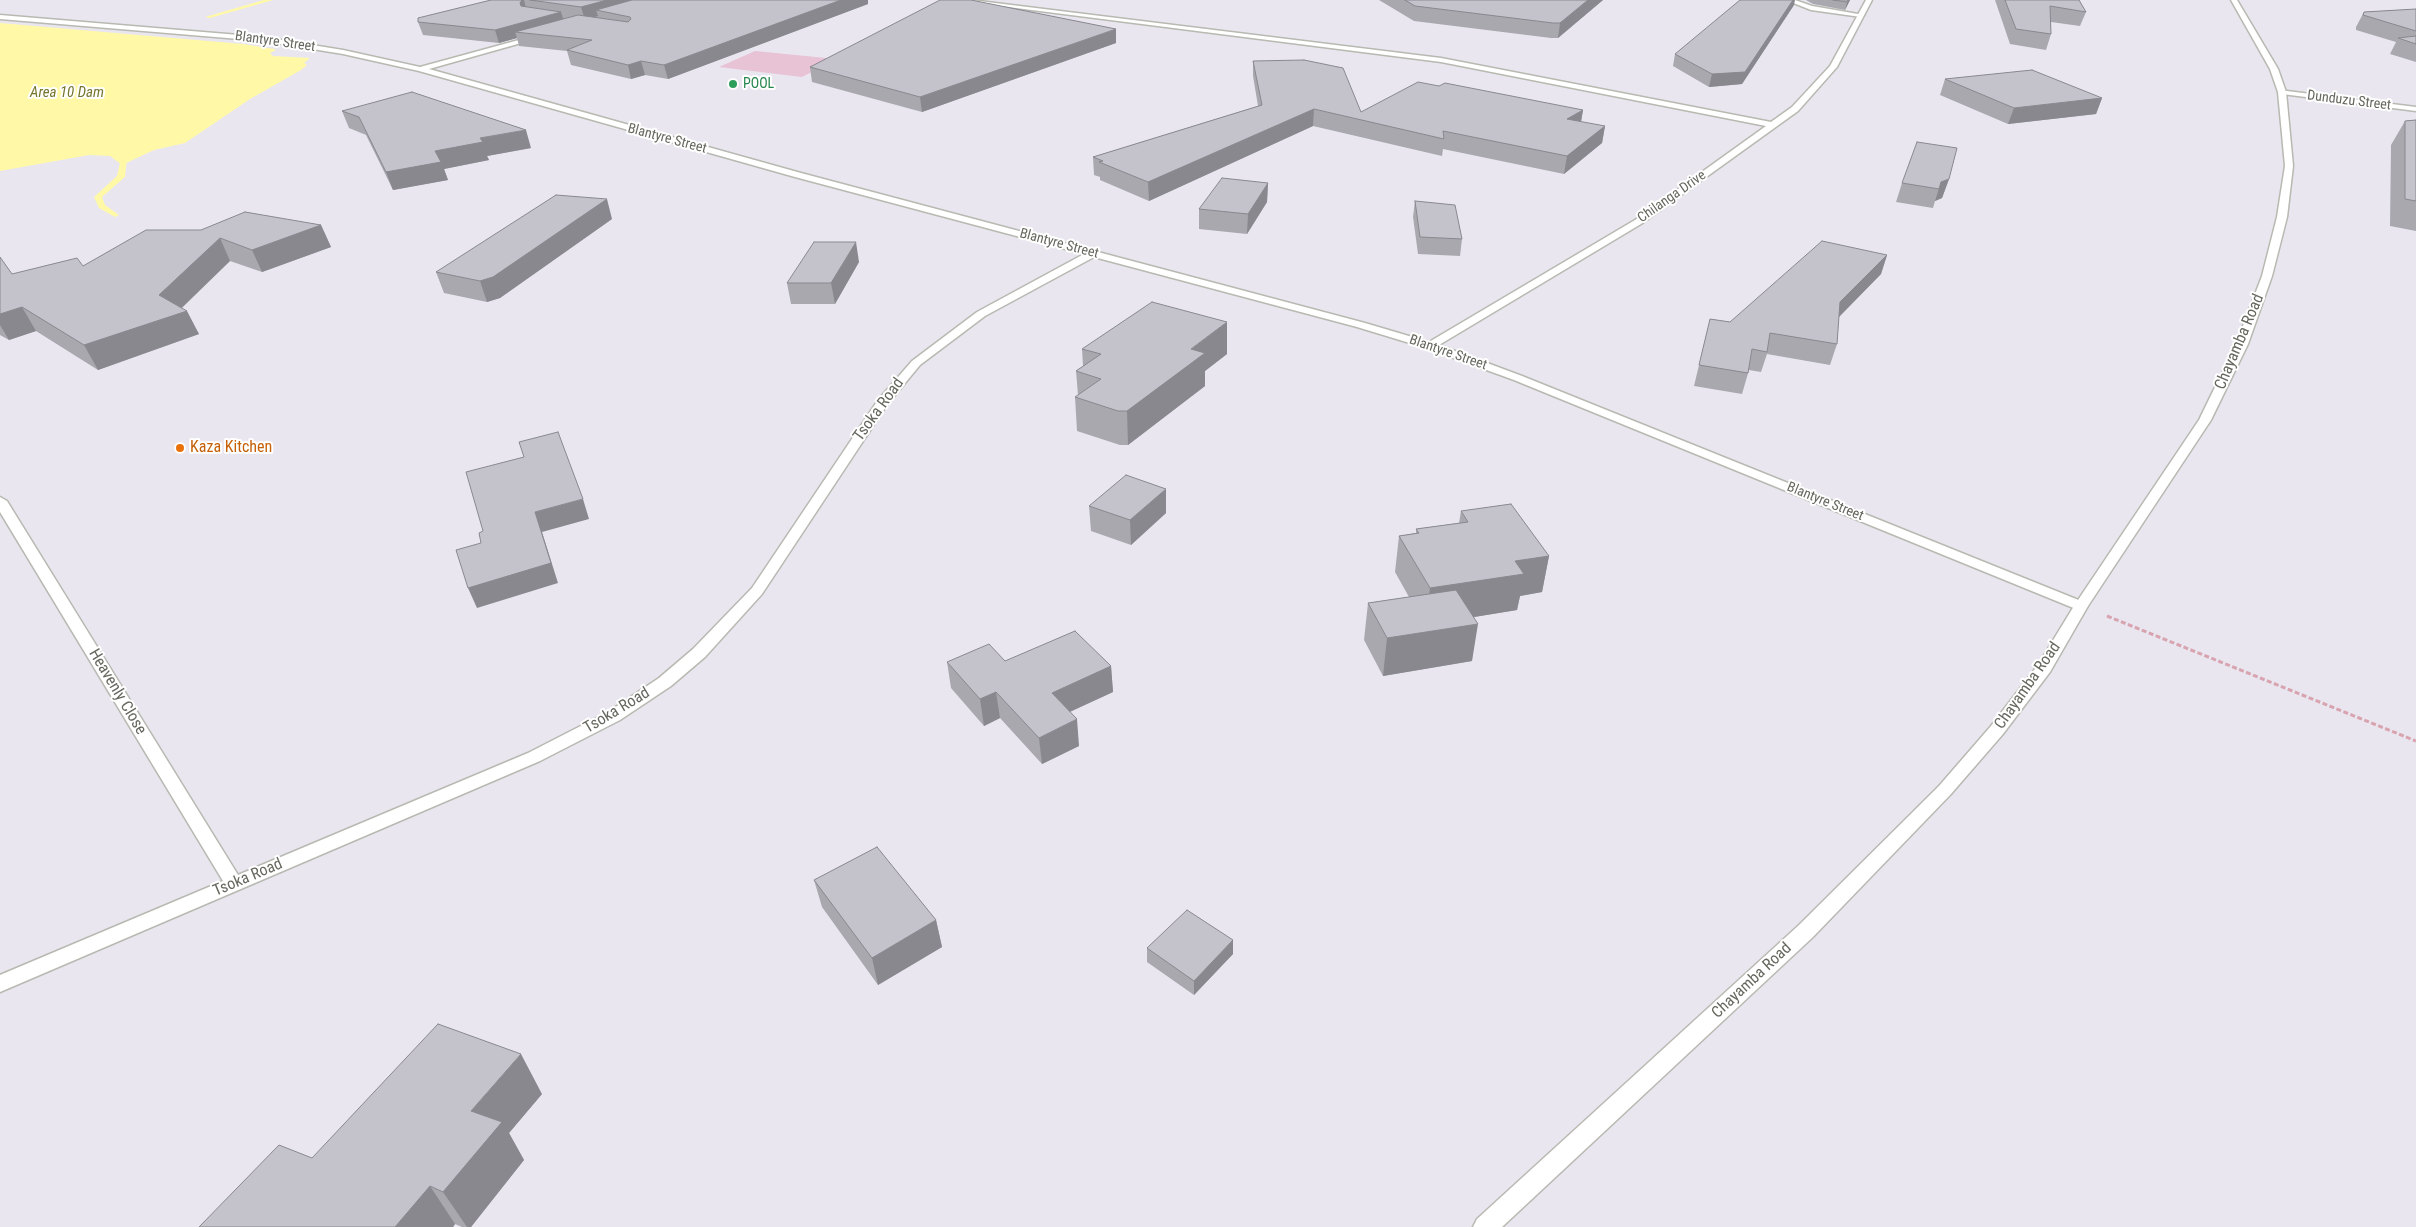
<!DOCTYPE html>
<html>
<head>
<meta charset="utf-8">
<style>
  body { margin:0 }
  canvas { display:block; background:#e9e6f0 }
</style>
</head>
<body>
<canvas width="2416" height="1227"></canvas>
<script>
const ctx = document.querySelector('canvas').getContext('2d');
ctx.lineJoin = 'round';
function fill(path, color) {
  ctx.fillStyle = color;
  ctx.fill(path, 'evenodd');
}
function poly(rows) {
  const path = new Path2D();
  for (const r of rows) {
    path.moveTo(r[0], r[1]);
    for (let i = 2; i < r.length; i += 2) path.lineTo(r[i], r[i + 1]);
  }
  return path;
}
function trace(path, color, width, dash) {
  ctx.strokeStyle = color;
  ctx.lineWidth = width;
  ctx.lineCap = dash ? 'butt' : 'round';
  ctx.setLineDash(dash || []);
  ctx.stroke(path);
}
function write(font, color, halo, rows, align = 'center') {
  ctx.font = font + ' "Roboto Condensed",sans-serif';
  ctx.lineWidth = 4;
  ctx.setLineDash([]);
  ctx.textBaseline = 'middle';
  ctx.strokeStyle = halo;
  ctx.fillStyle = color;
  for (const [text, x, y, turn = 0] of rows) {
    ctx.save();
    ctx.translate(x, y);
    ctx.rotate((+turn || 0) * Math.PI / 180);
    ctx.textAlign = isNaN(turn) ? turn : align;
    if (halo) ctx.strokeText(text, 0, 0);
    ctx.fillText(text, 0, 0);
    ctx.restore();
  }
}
fill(poly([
  [755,51,836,59,802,77,719,67]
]), '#e8c2d5');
fill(poly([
  [0,23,243,44,274,49,276,50,270,53,273,56,310,58,304,63,307,65,301,70,250,99,185,143,154,150,122,165,110,156,89,155,0,171]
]), '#fff9a7');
fill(poly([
  [264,0,273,0,210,18,205,17,264,0],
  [123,149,128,150,125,177,102,197,105,205,119,215,115,217,99,208,94,197,117,176,123,149]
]), '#fff9a7');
const service = poly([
  [1786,0,1795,0,1812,6,1864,15,1861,17,1811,10,1786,0]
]);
const minor = poly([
  [953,0,971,0,1441,58,1771,122,1792,107,1830,66,1866,0,1872,0,1837,67,1798,111,1641,224,1439,345,1522,376,2086,603,2088,606,2081,611,2076,609,1514,380,1426,348,1357,327,1094,257,985,316,920,365,887,405,762,594,705,657,671,686,620,720,540,761,0,992,0,975,223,881,0,512,0,497,7,501,238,875,528,753,608,712,659,678,693,649,752,588,878,400,912,361,977,312,1084,254,795,177,419,71,343,54,263,41,0,19,0,15,263,37,343,50,420,67,537,35,539,38,429,69,801,173,1365,323,1429,342,1635,220,1766,126,1441,62,953,0],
  [2279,90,2416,107,2416,111,2282,94,2279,94,2279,90]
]);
const tertiary = poly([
  [2231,0,2237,0,2278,69,2286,92,2293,166,2287,217,2272,276,2248,344,2211,420,2088,606,2050,672,2003,734,1951,794,1813,937,1502,1227,1473,1227,1477,1219,1799,925,1939,786,1991,726,2038,665,2074,606,2199,420,2236,344,2262,276,2277,217,2285,166,2278,92,2270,69,2231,0]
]);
trace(service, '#b8b9b1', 3);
trace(minor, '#b8b9b1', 3);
trace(tertiary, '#b8b9b1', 3);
trace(poly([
  [2107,616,2416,741]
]), '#d8a4b0', 3, [5, 2.5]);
fill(service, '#fff');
fill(minor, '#fff');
fill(tertiary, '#fff');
fill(poly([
  [491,0,868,0,868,4,668,79,645,75,631,79,571,65,567,51,519,46,517,38,499,43,423,35,418,22],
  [1379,0,1603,0,1558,38,1551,38,1414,21],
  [1806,0,1850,0,1845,10,1813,4],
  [1995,0,2079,0,2086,12,2080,26,2051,22,2051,34,2046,50,2010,44],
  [1794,5,1742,84,1709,87,1673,66,1675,54],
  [2416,9,2416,62,2390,54,2396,42,2356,30,2356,27,2364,12],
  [1116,43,922,112,812,82,810,67],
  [1253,61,1361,112,1439,86,1583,110,1581,122,1605,126,1602,143,1564,174,1443,149,1442,156,1313,126,1149,201,1100,180,1100,177,1094,175,1093,157,1258,106,1253,76],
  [1945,79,2102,98,2096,114,2008,124,1940,95],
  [342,111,531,148,487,156,489,160,444,169,448,180,393,190,366,135,349,128],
  [2416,120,2416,231,2390,226,2391,145,2405,121],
  [1949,179,1942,198,1935,201,1933,208,1896,202,1902,183],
  [1268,183,1267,202,1247,234,1199,229,1199,209],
  [1415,201,1462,239,1460,256,1418,254,1413,217],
  [612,219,500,298,487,302,444,293,436,272],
  [321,225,331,247,262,272,230,261,182,308,199,334,98,370,36,331,9,340,0,335,0,257,12,274,83,266,201,230],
  [1887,255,1881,274,1839,317,1837,344,1830,365,1767,354,1761,372,1749,370,1742,394,1694,386,1710,319,1730,322],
  [859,262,835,304,791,304,787,283],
  [1082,349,1227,354,1205,371,1205,386,1128,445,1120,445,1077,431,1075,397,1078,395,1076,371,1083,366],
  [1166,489,1166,513,1131,545,1091,531,1089,506],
  [1461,511,1549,556,1542,592,1520,596,1517,610,1474,617,1472,661,1383,676,1364,640,1368,603,1409,597,1395,572,1399,536,1416,533,1416,529,1459,523],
  [1005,661,1111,666,1113,692,1070,712,1079,746,1042,764,1000,718,984,726,951,688,947,662],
  [814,880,936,920,942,947,878,985,822,907],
  [1233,940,1233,954,1194,995,1147,962,1147,948],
  [542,1094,509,1133,524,1160,471,1227,462,1227,455,1224,453,1227,199,1227]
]), '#a9a8af');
fill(poly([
  [522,0,524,0,527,12,523,16,520,3],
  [607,0,658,0,596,10,598,16,585,20,581,7],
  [841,0,868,0,868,4,668,79,664,65],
  [1588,0,1603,0,1558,38,1560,23],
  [1793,0,1795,0,1794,5,1742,84,1709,87,1712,74],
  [1848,0,1850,0,1845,10,1847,2],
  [561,12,565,25,515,32,517,38,499,43,495,30],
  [1116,29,1116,43,922,112,920,97],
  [641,61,645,75,631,79,628,65],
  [2102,98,2096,114,2008,124,2014,108],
  [1314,109,1313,126,1149,201,1148,182],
  [1583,110,1580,127,1567,119],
  [1605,126,1602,143,1564,174,1567,156],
  [526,130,531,148,487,156,489,160,444,169,448,180,393,190,386,172,435,151,480,138],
  [1949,179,1942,198,1935,201,1941,182],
  [1268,183,1267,202,1247,234,1248,214],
  [607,199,612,219,500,298,487,302,480,281],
  [321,225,331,247,262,272,252,250],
  [220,238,230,261,175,314,187,311,199,334,98,370,84,345,159,295],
  [856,242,859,262,835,304,831,283],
  [1887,255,1881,274,1834,322,1840,302],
  [22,307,36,331,9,340,0,325,0,314],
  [1227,322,1227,354,1205,371,1205,386,1128,445,1127,411,1191,349],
  [1166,489,1166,513,1131,545,1130,520],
  [583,499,589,519,542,532,558,583,477,608,468,588,535,512],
  [1549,556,1542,592,1520,596,1517,610,1425,625,1430,588,1515,561],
  [1478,624,1472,661,1383,676,1387,638],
  [1111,666,1113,692,1054,719,1052,693],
  [996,692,1000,718,984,726,980,699],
  [1077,719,1079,746,1042,764,1039,738],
  [936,920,942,947,878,985,872,958],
  [1233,940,1233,954,1194,995,1194,981],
  [521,1054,542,1094,509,1133,524,1160,471,1227,467,1227,443,1192,471,1111],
  [430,1186,455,1224,453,1227,395,1227]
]), '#89888f');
const building = poly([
  [491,0,522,0,520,3,521,6,561,12,495,30,418,22,418,18,491,0],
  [530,0,607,0,581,7,530,0],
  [632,0,841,0,664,65,641,61,628,65,567,50,592,40,515,32,578,15,628,22,631,19,630,17,596,10,632,0],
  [940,0,971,0,1116,29,920,97,810,67,940,0],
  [1405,0,1588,0,1560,23,1553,23,1415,6,1405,0],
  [1740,0,1793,0,1745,72,1712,74,1675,54,1740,0],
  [1833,0,1848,0,1847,2,1833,0],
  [2005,0,2079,0,2086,12,2050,6,2051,34,2016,29,2005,0],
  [2416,9,2416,31,2363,15,2364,12,2416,9],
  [2416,36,2416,44,2398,38,2416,36],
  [1304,60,1343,68,1361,112,1418,82,1439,86,1445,83,1583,110,1567,119,1605,126,1567,156,1443,131,1444,139,1314,109,1148,182,1099,162,1103,161,1093,157,1262,105,1253,61,1304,60],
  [2032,70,2102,98,2014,108,1945,79,2032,70],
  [412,92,526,130,480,138,483,142,435,151,441,162,386,172,359,117,342,111,412,92],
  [2416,120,2416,201,2405,199,2405,121,2416,120],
  [1917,142,1957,148,1949,179,1941,182,1939,189,1902,183,1917,142],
  [1222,178,1268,183,1248,214,1199,209,1222,178],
  [556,195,607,199,493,277,480,281,436,272,556,195],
  [1415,201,1455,205,1462,239,1420,237,1415,201],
  [245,212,321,225,252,250,220,238,159,295,187,311,84,345,22,307,0,314,0,257,12,274,77,258,83,266,146,230,201,230,245,212],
  [1822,241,1887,255,1840,302,1837,344,1770,333,1767,352,1752,349,1748,373,1699,365,1710,319,1730,322,1822,241],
  [814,242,856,242,831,283,787,283,814,242],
  [1152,302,1227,322,1191,349,1205,353,1127,411,1118,411,1075,397,1101,379,1076,371,1101,354,1082,349,1152,302],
  [558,432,583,499,535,512,551,563,468,588,456,550,481,543,479,533,483,531,466,472,524,457,519,442,558,432],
  [1126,475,1166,489,1130,520,1089,506,1126,475],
  [1511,504,1549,556,1515,561,1524,574,1430,588,1399,536,1419,533,1416,529,1468,522,1461,511,1511,504],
  [1456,590,1478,624,1387,638,1368,603,1456,590],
  [1075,631,1111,666,1052,693,1077,719,1039,738,996,692,980,699,947,662,989,644,1005,661,1075,631],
  [877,847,936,920,872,958,814,880,877,847],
  [1187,910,1233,940,1194,981,1147,948,1187,910],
  [438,1024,521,1054,471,1111,502,1122,443,1192,430,1186,395,1227,199,1227,279,1145,312,1158,438,1024]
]);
fill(building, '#c4c3cc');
trace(building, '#89888f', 1);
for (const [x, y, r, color] of [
  [733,84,5,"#2e9e5b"],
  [180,448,5,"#e8710a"]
]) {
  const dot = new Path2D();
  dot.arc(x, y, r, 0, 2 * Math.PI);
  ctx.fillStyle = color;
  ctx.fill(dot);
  trace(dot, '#fff', 2);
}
write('14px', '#66675e', '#fff', [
  ["Blantyre Street",275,42,8],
  ["Dunduzu Street",2349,101,7],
  ["Blantyre Street",667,139,15],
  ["Chilanga Drive",1672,197,-35],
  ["Blantyre Street",1059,244,15],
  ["Blantyre Street",1448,353,19],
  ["Blantyre Street",1825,502,22]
]);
write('14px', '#27864d', '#fff', [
  ["POOL",743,84]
], 'left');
write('italic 15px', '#75752e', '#fff', [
  ["Area 10 Dam",67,93]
]);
write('16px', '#66675e', '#fff', [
  ["Chayamba Road",2240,342,-67],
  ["Tsoka Road",879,410,-54],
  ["Chayamba Road",2028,686,-55],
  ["Heavenly Close",117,692,59],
  ["Tsoka Road",617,711,-31],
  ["Tsoka Road",248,878,-23],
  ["Chayamba Road",1752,981,-43]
]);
write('16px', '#c56008', '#fff', [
  ["Kaza Kitchen",190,448]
], 'left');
</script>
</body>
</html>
